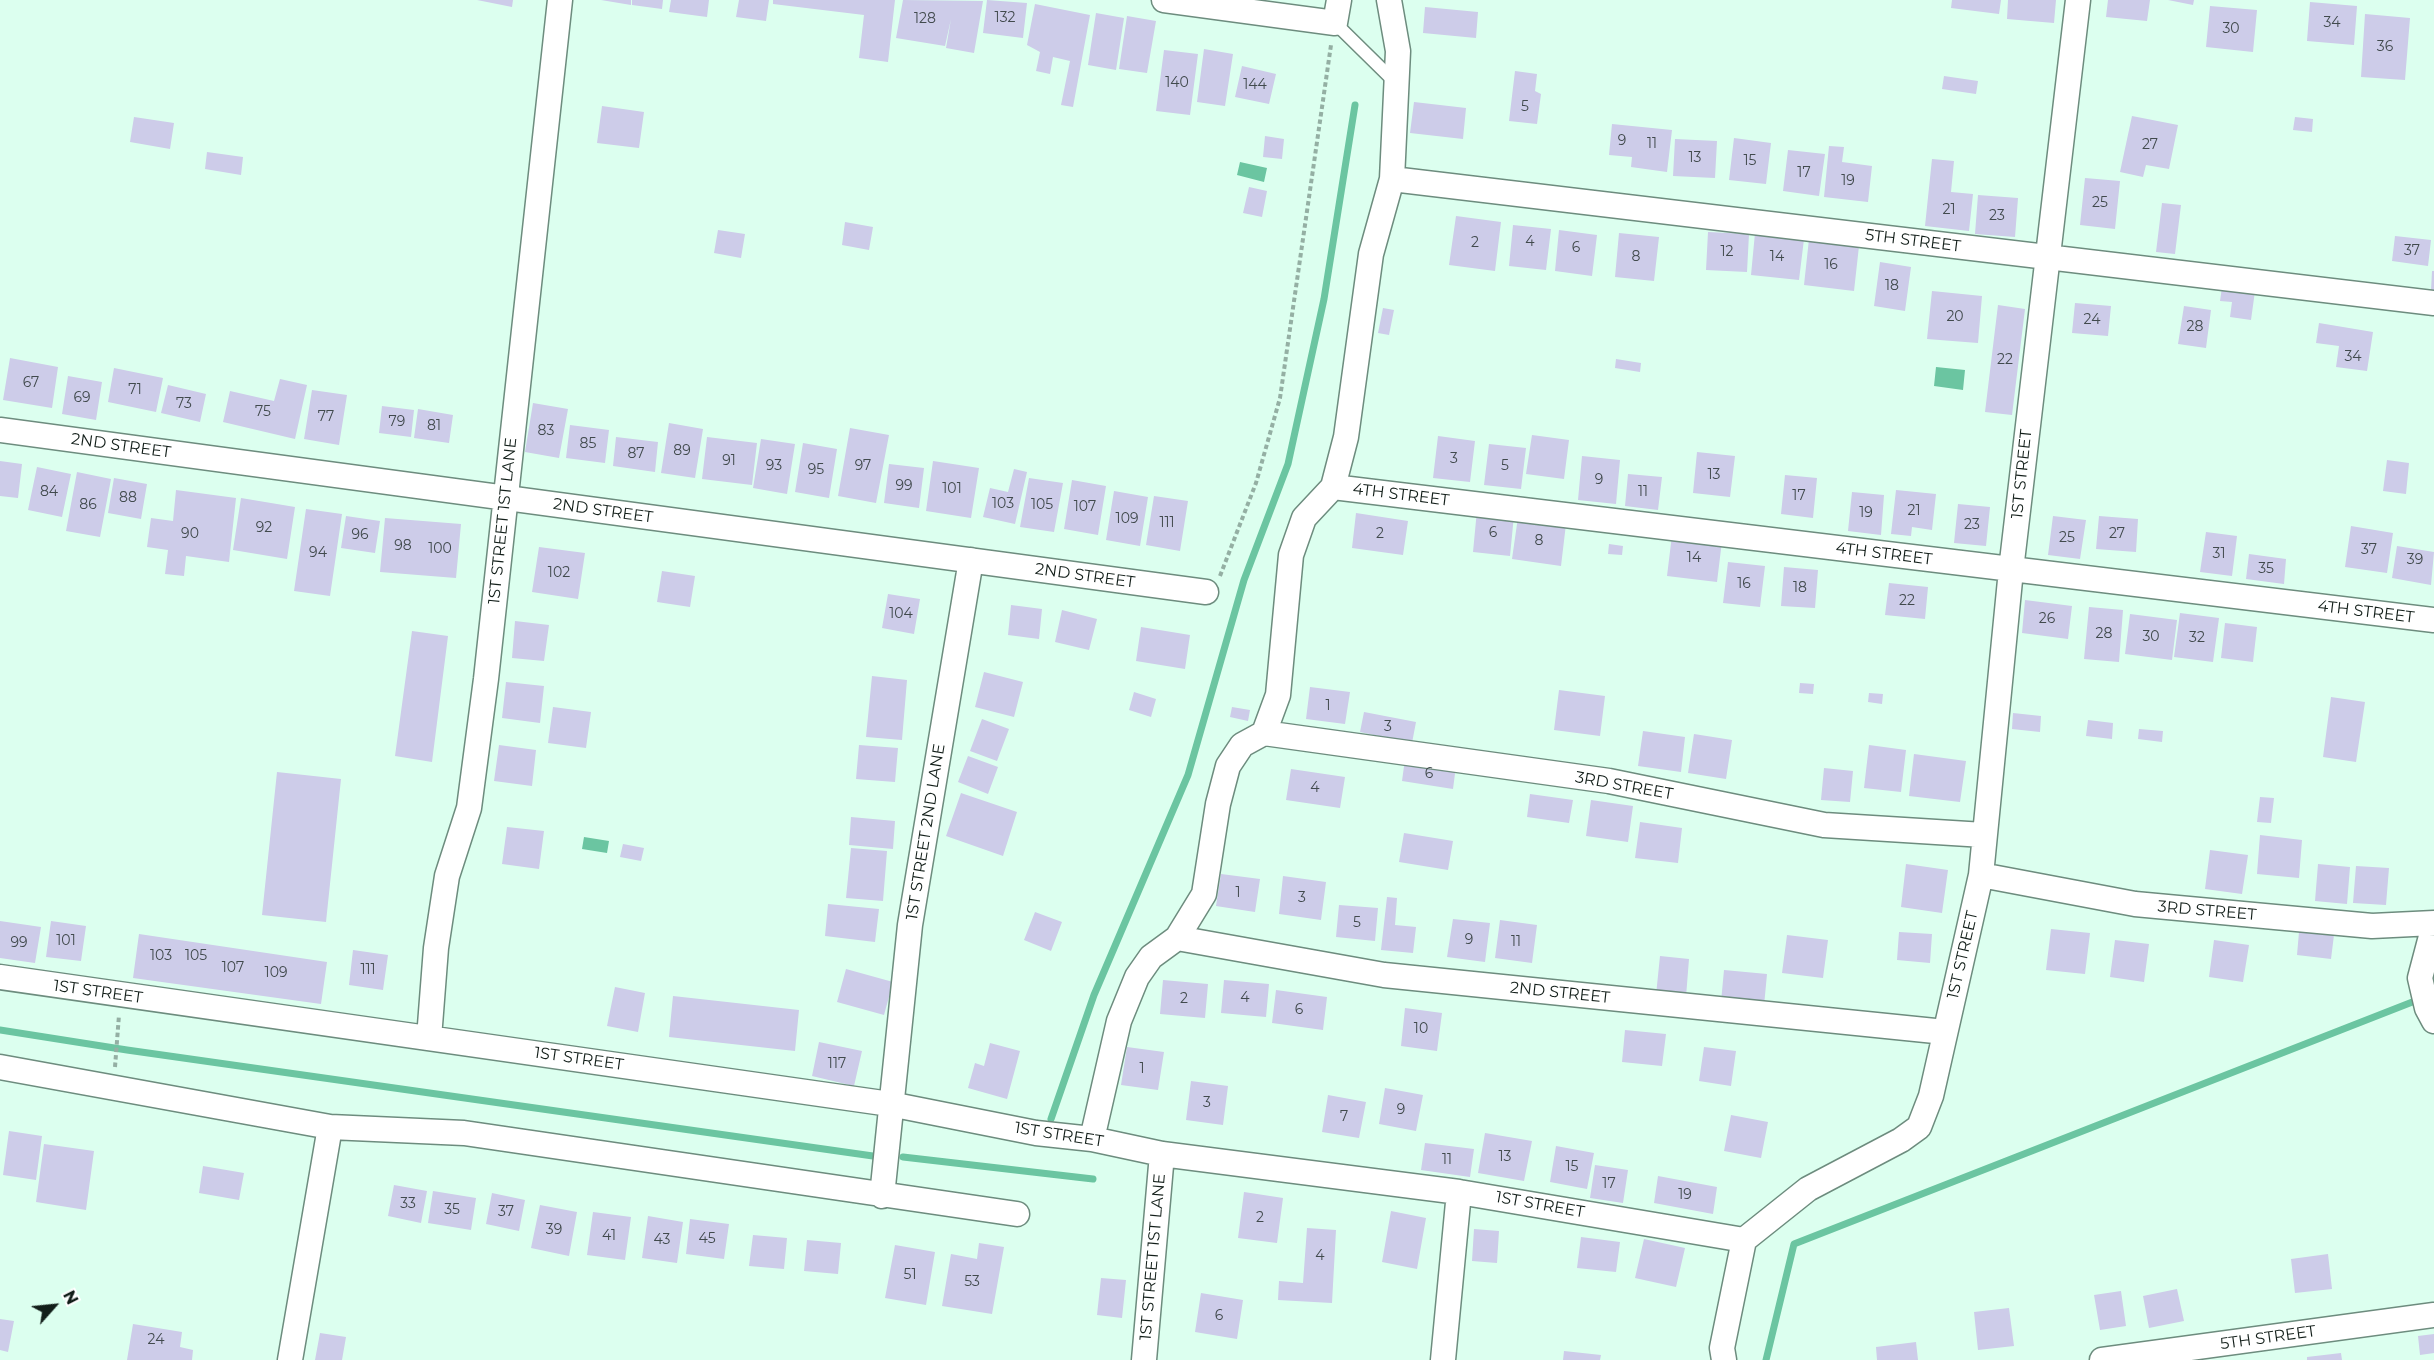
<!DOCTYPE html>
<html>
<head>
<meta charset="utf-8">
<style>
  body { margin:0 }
  #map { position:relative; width:2434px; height:1360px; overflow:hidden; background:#dcffef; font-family:Montserrat,sans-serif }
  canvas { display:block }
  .north { position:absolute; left:24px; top:1276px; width:60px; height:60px; -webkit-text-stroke:4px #fff; paint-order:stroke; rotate:63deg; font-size:16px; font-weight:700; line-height:24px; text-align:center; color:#121e19 }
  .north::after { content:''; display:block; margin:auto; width:21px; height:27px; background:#121e19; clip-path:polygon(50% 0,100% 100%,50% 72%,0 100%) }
</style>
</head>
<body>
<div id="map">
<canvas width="2434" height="1360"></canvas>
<div class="north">N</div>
</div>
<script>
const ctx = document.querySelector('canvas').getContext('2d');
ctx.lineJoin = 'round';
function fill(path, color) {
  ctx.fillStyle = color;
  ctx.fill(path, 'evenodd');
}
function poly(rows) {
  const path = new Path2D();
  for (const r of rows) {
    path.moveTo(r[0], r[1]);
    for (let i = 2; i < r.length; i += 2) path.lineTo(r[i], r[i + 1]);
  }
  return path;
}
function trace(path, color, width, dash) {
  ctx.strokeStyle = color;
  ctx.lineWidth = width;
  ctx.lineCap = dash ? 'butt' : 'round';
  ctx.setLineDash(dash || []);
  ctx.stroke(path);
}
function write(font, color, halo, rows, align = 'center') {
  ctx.font = font + ' Montserrat,sans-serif';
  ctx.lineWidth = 4.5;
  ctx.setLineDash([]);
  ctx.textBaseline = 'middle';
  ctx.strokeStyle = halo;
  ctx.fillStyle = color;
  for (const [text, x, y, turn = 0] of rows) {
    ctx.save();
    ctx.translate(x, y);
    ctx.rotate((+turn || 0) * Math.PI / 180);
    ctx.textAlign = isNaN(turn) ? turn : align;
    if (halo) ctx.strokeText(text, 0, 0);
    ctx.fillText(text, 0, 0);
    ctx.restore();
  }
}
fill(poly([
  [1240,162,1267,168,1264,182,1237,175],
  [1936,367,1965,370,1963,390,1934,386],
  [584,837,609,841,607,853,582,849]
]), '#6bc5a1');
trace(poly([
  [0,1030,127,1050,880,1157],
  [1051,1119,1094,995,1188,775,1244,580,1288,464,1324,299,1355,105],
  [903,1157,1093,1179],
  [1766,1360,1794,1244,2420,999]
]), '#6bc5a1', 7);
fill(poly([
  [477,0,513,0,512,7],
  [601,0,631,0,631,5],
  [632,0,663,0,662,9,632,5],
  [671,0,709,0,707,17,669,12],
  [739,0,769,0,766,21,736,17],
  [773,0,895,0,888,62,859,58,864,15,773,4],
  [903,0,983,1,974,53,946,48,951,19,945,46,896,38],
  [987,0,1027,3,1023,38,983,33],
  [1952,0,2001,0,1999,14,1951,8],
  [2008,0,2056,0,2054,23,2007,19],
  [2108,0,2150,0,2147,21,2106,17],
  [2168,0,2194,0,2193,5],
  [2310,2,2357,6,2354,45,2307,41],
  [1035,4,1090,15,1073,107,1061,105,1070,61,1053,57,1050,74,1036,71,1040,52,1027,45],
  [2210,6,2257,10,2253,52,2206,47],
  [1425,7,1478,12,1476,38,1423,33],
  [1096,13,1124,18,1116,70,1088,65],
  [2365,14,2410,18,2405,80,2361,77],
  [1127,16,1156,21,1147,73,1119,69],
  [1204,49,1233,54,1225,106,1197,102],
  [1164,50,1198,54,1190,115,1156,111],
  [1242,66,1276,74,1269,104,1235,97],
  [1515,71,1537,74,1535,91,1541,94,1537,124,1509,121],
  [1944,76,1978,81,1976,94,1942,89],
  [1414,102,1466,108,1463,139,1410,133],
  [602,106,644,112,639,148,597,143],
  [2132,116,2178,125,2169,169,2146,165,2143,177,2120,172],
  [134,117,174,123,170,149,130,142],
  [2295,117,2313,119,2312,132,2293,130],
  [1612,124,1672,130,1667,172,1631,167,1632,157,1609,155],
  [1265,136,1284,139,1282,159,1263,157],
  [1734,138,1771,143,1766,184,1729,180],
  [1675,139,1717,141,1715,178,1673,176],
  [1829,146,1844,147,1842,162,1872,166,1868,202,1824,197],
  [1788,150,1825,154,1819,196,1783,191],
  [207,152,243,157,241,175,205,169],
  [1932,159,1954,161,1951,192,1973,194,1969,231,1925,226],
  [2085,178,2120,181,2115,229,2080,225],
  [1249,187,1267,191,1262,217,1243,213],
  [1978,195,2018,198,2015,237,1975,234],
  [2162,203,2181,205,2175,254,2156,252],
  [1456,216,1501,222,1495,271,1449,265],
  [845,222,873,227,869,250,842,245],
  [1513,225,1551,229,1546,270,1509,266],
  [718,230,745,234,741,258,714,253],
  [1559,230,1597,235,1592,276,1555,271],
  [1708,232,1749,234,1747,272,1706,270],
  [1619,233,1659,237,1654,281,1615,277],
  [1755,233,1804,239,1799,280,1751,275],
  [2395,236,2431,240,2428,266,2392,261],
  [1809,239,1859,246,1854,291,1804,285],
  [1880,262,1911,267,1905,311,1874,306],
  [2432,271,2434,271,2434,291,2431,291],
  [2222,287,2255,291,2251,320,2230,317,2232,302,2220,301],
  [1932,291,1982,296,1978,343,1927,339],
  [2075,303,2111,306,2108,336,2072,333],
  [1998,305,2025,309,2012,415,1985,412],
  [2184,306,2211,310,2206,348,2178,344],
  [1383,308,1394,310,1389,335,1378,333],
  [2319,323,2373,332,2367,371,2336,367,2339,346,2316,343],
  [10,358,58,367,52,408,3,400],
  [1616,359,1641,363,1640,372,1615,368],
  [114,368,163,378,156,412,108,402],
  [68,376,102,382,96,420,62,414],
  [280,379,307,385,295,439,223,422,230,391,274,401],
  [168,385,206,394,200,422,161,413],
  [312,390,347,395,339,445,304,439],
  [533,403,568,409,559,458,525,452],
  [382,406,414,410,411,437,379,433],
  [418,409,453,415,449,443,414,438],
  [669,423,703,429,695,478,661,473],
  [570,425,609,430,605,463,566,458],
  [850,428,889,435,876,503,838,496],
  [1532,435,1569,440,1564,479,1526,474],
  [1438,436,1475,441,1470,482,1433,478],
  [616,437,658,442,655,472,613,466],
  [707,437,757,443,752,485,702,479],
  [761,439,795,444,787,494,753,488],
  [803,443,837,449,829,498,795,492],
  [1489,444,1526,448,1521,489,1484,485],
  [1697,452,1735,456,1730,497,1693,493],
  [1582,456,1620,460,1616,504,1578,500],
  [2387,460,2409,463,2406,494,2383,491],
  [0,461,22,464,18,498,0,496],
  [933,461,979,468,971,518,926,511],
  [889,464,924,468,919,508,884,503],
  [37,467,71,474,62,517,28,510],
  [1014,469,1027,472,1015,524,983,517,990,488,1008,492],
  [77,472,111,479,100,537,66,531],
  [1628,474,1662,477,1658,510,1625,506],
  [1785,475,1817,478,1813,518,1781,514],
  [114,478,147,484,141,519,108,513],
  [1029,478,1063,483,1054,532,1020,527],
  [1072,480,1106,486,1098,535,1064,529],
  [176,490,236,498,229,562,186,556,184,576,165,574,168,550,147,547,151,518,173,521],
  [1896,490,1936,494,1932,530,1912,527,1911,536,1891,534],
  [1114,491,1148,497,1140,546,1106,540],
  [1852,492,1884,495,1881,535,1848,531],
  [1154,496,1188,501,1180,551,1146,545],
  [241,498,295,507,287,559,233,550],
  [1958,504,1990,507,1986,546,1954,543],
  [306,509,342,514,330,596,294,591],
  [1477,510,1514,515,1510,556,1473,552],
  [1356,513,1408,521,1403,555,1352,548],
  [346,516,380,521,375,553,341,548],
  [2053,516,2086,520,2080,559,2048,555],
  [2099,516,2138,519,2136,552,2096,549],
  [1518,517,1566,524,1561,566,1512,559],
  [385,518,461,524,456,578,380,572],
  [2351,526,2393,533,2387,573,2345,567],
  [2206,532,2237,536,2232,576,2200,572],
  [1672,535,1722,541,1717,582,1667,576],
  [1609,544,1623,546,1622,555,1608,554],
  [2397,546,2434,552,2431,585,2392,578],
  [539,547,585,553,578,599,532,592],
  [2249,554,2286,559,2284,584,2246,579],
  [1728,562,1765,566,1760,607,1723,603],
  [1784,567,1818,570,1815,608,1781,606],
  [662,571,695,576,690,607,657,602],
  [1889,583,1928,587,1925,619,1885,615],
  [888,594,920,599,914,634,882,628],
  [2025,600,2072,606,2068,639,2022,633],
  [1011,605,1042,609,1039,639,1008,635],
  [2089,607,2123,610,2119,662,2084,659],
  [1062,610,1097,619,1089,650,1055,642],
  [2180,613,2219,618,2213,662,2174,657],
  [2130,614,2177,620,2172,660,2125,654],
  [515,621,549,625,544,661,512,658],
  [2225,623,2257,627,2253,662,2221,658],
  [1141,627,1190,635,1185,669,1136,661],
  [412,631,448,636,432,762,395,756],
  [984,672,1023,682,1014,717,975,707],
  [872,676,907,680,902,740,866,737],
  [506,682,544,686,540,723,502,718],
  [1800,683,1814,684,1813,694,1799,693],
  [1310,687,1350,692,1345,724,1306,719],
  [1559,690,1605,696,1600,736,1554,730],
  [1134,692,1156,699,1151,717,1129,710],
  [1869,693,1883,694,1882,704,1868,702],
  [2331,697,2365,702,2356,762,2323,757],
  [553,707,591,712,586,748,548,743],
  [1232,707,1250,710,1248,721,1230,717],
  [1364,712,1416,722,1412,743,1360,732],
  [2013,713,2041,716,2040,732,2012,729],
  [982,719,1009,729,997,761,970,751],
  [2088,720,2113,723,2112,739,2086,736],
  [2139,729,2163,731,2162,742,2138,739],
  [1643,731,1685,737,1681,772,1638,766],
  [1694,734,1732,740,1726,779,1688,773],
  [499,745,536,750,532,786,494,781],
  [859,745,898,748,895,782,856,779],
  [1869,745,1906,750,1901,792,1864,788],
  [1914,754,1966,761,1960,802,1909,796],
  [968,756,998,767,988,794,958,782],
  [1405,759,1456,766,1453,789,1402,781],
  [1824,768,1853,771,1850,802,1821,800],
  [1291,769,1345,777,1340,808,1286,800],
  [277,772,341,779,326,922,262,915],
  [961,793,1017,812,1003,856,946,836],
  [1530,794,1573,800,1569,823,1527,817],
  [2260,797,2274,798,2271,823,2257,822],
  [1591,800,1633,806,1628,842,1586,836],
  [851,817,895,821,893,849,849,845],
  [1640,822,1682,828,1678,863,1635,858],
  [507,827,544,831,539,869,502,864],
  [1404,833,1453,841,1448,870,1399,862],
  [2260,835,2302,840,2299,878,2257,874],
  [623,844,644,848,641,861,620,857],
  [851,848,887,851,883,901,846,898],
  [2210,850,2248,855,2242,894,2205,889],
  [1906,864,1948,870,1942,913,1901,907],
  [2318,864,2350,867,2347,904,2315,901],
  [2356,866,2389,868,2386,905,2353,903],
  [1221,874,1260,879,1255,912,1216,906],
  [1283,876,1326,882,1321,920,1279,914],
  [1387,897,1397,898,1395,925,1416,927,1413,953,1381,950],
  [828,904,879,909,875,942,825,936],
  [1339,905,1378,908,1375,941,1336,937],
  [1035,912,1062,922,1051,951,1024,940],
  [1453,919,1490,923,1485,962,1447,957],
  [1500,920,1537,925,1532,963,1495,958],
  [0,921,41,927,35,963,0,958],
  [51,921,86,926,81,961,46,957],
  [2051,929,2090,933,2085,974,2046,970],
  [1899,932,1932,934,1930,963,1897,960],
  [2299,932,2334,935,2331,959,2297,955],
  [139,934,327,962,321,1004,133,978],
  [1787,935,1828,940,1823,978,1782,973],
  [2115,940,2149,944,2144,982,2110,977],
  [2214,940,2249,945,2243,982,2209,977],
  [353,950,388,955,383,990,349,985],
  [1660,956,1689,959,1686,997,1656,995],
  [846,969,893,982,884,1015,837,1002],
  [1724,970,1767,974,1764,1006,1721,1002],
  [1163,980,1208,984,1205,1018,1160,1014],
  [1224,980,1269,984,1266,1017,1221,1013],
  [615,987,645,993,638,1032,607,1026],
  [1276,990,1327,997,1323,1030,1272,1023],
  [673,996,799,1010,795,1051,669,1037],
  [1405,1008,1442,1013,1437,1051,1401,1046],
  [1625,1030,1666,1034,1662,1066,1622,1062],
  [819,1042,862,1051,854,1086,812,1076],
  [990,1043,1020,1051,1007,1099,968,1088,975,1063,984,1066],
  [1127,1047,1164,1052,1158,1090,1121,1085],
  [1704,1047,1736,1051,1731,1086,1699,1081],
  [1191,1081,1228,1086,1223,1125,1186,1120],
  [1385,1088,1423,1095,1416,1131,1379,1124],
  [1328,1095,1366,1102,1359,1138,1322,1132],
  [1731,1115,1768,1122,1761,1158,1724,1151],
  [9,1131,42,1136,36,1180,3,1175],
  [1485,1133,1532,1141,1524,1181,1478,1173],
  [1425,1143,1474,1149,1470,1177,1421,1170],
  [44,1144,94,1151,86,1210,36,1202],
  [1556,1146,1594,1153,1587,1189,1550,1182],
  [1595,1165,1628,1170,1623,1203,1590,1198],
  [203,1166,244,1173,239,1200,199,1193],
  [1658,1176,1717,1187,1713,1214,1654,1203],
  [394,1185,427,1191,421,1223,388,1216],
  [433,1191,476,1198,471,1230,428,1223],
  [1244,1192,1283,1198,1277,1243,1238,1238],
  [492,1193,525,1200,519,1231,486,1224],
  [540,1205,577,1212,569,1256,531,1248],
  [1391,1211,1426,1218,1417,1269,1382,1262],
  [593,1212,631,1217,625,1260,587,1255],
  [648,1216,683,1222,677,1263,642,1258],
  [690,1219,729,1224,724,1259,686,1254],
  [1307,1228,1336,1230,1332,1303,1278,1300,1279,1281,1303,1283],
  [1474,1229,1499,1231,1497,1263,1472,1261],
  [753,1235,787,1238,784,1269,749,1266],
  [1581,1237,1620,1242,1616,1272,1577,1268],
  [1644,1239,1685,1248,1676,1287,1635,1278],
  [807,1240,841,1243,838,1274,804,1271],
  [979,1243,1004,1247,992,1314,942,1306,951,1254,977,1259],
  [895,1245,935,1252,926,1305,885,1298],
  [2328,1254,2332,1289,2295,1293,2291,1259],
  [1101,1278,1126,1280,1122,1318,1097,1315],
  [2177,1289,2184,1321,2149,1328,2143,1296],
  [2121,1291,2126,1326,2100,1330,2094,1295],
  [1201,1293,1243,1300,1237,1339,1195,1332],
  [2009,1308,2014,1346,1978,1350,1974,1312],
  [0,1319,14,1321,8,1352,0,1350],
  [133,1324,182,1332,180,1347,193,1350,192,1360,127,1360],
  [320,1333,346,1337,342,1360,315,1360],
  [2434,1334,2434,1353,2420,1355,2418,1336],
  [1916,1342,1918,1360,1877,1360,1876,1347],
  [1564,1351,1601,1355,1600,1360,1563,1360],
  [2341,1353,2342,1360,2307,1360,2307,1357]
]), '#cdcce9');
const service = poly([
  [1335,23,1396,83]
]);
const minor = poly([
  [1164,0,1335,23,1339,0],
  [1392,179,2434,303],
  [0,430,1206,592],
  [1333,487,2434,620],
  [1264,733,1609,781,1824,825,1984,835],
  [1981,875,2135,904,2372,926,2434,923],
  [2434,925,2420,978,2427,1008,2434,1021],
  [1177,938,1384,975,1945,1032],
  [0,977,890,1104,1036,1133,1092,1139,1162,1154,1459,1192,1744,1240,1808,1189,1901,1140,1919,1127,1931,1096,1981,875,2011,570,2078,0],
  [429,1038,436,948,447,876,469,808,486,679,560,0],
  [0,1067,330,1127,464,1133,1017,1214],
  [1092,1139,1119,1021,1137,977,1151,957,1177,938,1204,894,1218,804,1228,766,1242,745,1264,733,1278,695,1291,555,1304,518,1333,487,1346,437,1371,254,1392,179,1398,51,1389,0],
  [882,1196,910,925,971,560],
  [290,1360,330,1127],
  [1144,1360,1162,1154],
  [1443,1360,1459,1192],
  [1724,1360,1722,1348,1744,1240],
  [2102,1360,2434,1315]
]);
trace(service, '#6d8c7e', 15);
trace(minor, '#6d8c7e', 27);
trace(poly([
  [1220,576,1256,483,1280,398,1331,45],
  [115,1067,119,1015]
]), '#94afa3', 4, [4.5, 3]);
trace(service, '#fff', 12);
trace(minor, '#fff', 24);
write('14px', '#414a4d', null, [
  ["132",1005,18],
  ["128",925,19],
  ["34",2332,23],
  ["30",2231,29],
  ["36",2385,47],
  ["140",1177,83],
  ["144",1255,85],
  ["5",1525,107],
  ["9",1622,141],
  ["11",1652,144],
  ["27",2150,145],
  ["13",1695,158],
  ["15",1750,161],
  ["17",1804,173],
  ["19",1848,181],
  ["25",2100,203],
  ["21",1949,210],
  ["23",1997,216],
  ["4",1530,242],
  ["2",1475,243],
  ["6",1576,248],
  ["37",2412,251],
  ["12",1727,252],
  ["8",1636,257],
  ["14",1777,257],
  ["16",1831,265],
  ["18",1892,286],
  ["20",1955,317],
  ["24",2092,320],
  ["28",2195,327],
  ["34",2353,357],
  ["22",2005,360],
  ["67",31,383],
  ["71",135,390],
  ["69",82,398],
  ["73",184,404],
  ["75",263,412],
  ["77",326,417],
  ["79",397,422],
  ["81",434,426],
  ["83",546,431],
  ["85",588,444],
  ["89",682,451],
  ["87",636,454],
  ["3",1454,459],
  ["91",729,461],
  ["93",774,466],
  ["97",863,466],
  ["5",1505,466],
  ["95",816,470],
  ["13",1714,475],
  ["9",1599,480],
  ["99",904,486],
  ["101",952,489],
  ["84",49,492],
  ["11",1643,492],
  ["17",1799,496],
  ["88",128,498],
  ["103",1003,504],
  ["86",88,505],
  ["105",1042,505],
  ["107",1085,507],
  ["21",1914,511],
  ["19",1866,513],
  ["109",1127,519],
  ["111",1167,523],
  ["23",1972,525],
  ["92",264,528],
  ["6",1493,533],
  ["90",190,534],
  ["2",1380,534],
  ["27",2117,534],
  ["96",360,535],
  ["25",2067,538],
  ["8",1539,541],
  ["98",403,546],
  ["100",440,549],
  ["37",2369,550],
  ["94",318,553],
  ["31",2219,554],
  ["14",1694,558],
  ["39",2415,560],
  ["35",2266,569],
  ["102",559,573],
  ["16",1744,584],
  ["18",1800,588],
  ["22",1907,601],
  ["104",901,614],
  ["26",2047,619],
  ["28",2104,634],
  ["30",2151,637],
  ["32",2197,638],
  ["1",1328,706],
  ["3",1388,727],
  ["6",1429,774],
  ["4",1315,788],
  ["1",1238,893],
  ["3",1302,898],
  ["5",1357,923],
  ["9",1469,940],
  ["101",66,941],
  ["11",1516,942],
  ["99",19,943],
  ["103",161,956],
  ["105",196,956],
  ["107",233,968],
  ["111",368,970],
  ["109",276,973],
  ["4",1245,998],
  ["2",1184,999],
  ["6",1299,1010],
  ["10",1421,1029],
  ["117",837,1064],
  ["1",1142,1069],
  ["3",1207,1103],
  ["9",1401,1110],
  ["7",1344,1117],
  ["13",1505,1157],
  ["11",1447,1160],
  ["15",1572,1167],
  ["17",1609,1184],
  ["19",1685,1195],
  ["33",408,1204],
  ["35",452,1210],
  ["37",506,1212],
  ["2",1260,1218],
  ["39",554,1230],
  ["41",609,1236],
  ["45",707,1239],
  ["43",662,1240],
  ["4",1320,1256],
  ["51",910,1275],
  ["53",972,1282],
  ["6",1219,1316],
  ["24",156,1340]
]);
write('16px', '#121e19', '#fff', [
  ["5TH STREET",1913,241,7],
  ["2ND STREET",121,446,8],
  ["1ST STREET",2022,474,-84],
  ["4TH STREET",1401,495,7],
  ["2ND STREET",603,511,8],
  ["1ST STREET 1ST LANE",503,521,-84],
  ["4TH STREET",1884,554,7],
  ["2ND STREET",1085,576,8],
  ["4TH STREET",2366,612,7],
  ["3RD STREET",1624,786,10],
  ["1ST STREET 2ND LANE",926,832,-81],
  ["3RD STREET",2207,911,5],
  ["1ST STREET",1963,955,-77],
  ["1ST STREET",98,992,8],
  ["2ND STREET",1560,993,6],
  ["1ST STREET",579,1059,8],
  ["1ST STREET",1059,1135,9],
  ["1ST STREET",1540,1205,10],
  ["1ST STREET 1ST LANE",1153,1257,-85],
  ["5TH STREET",2268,1338,-8]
]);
</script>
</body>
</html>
